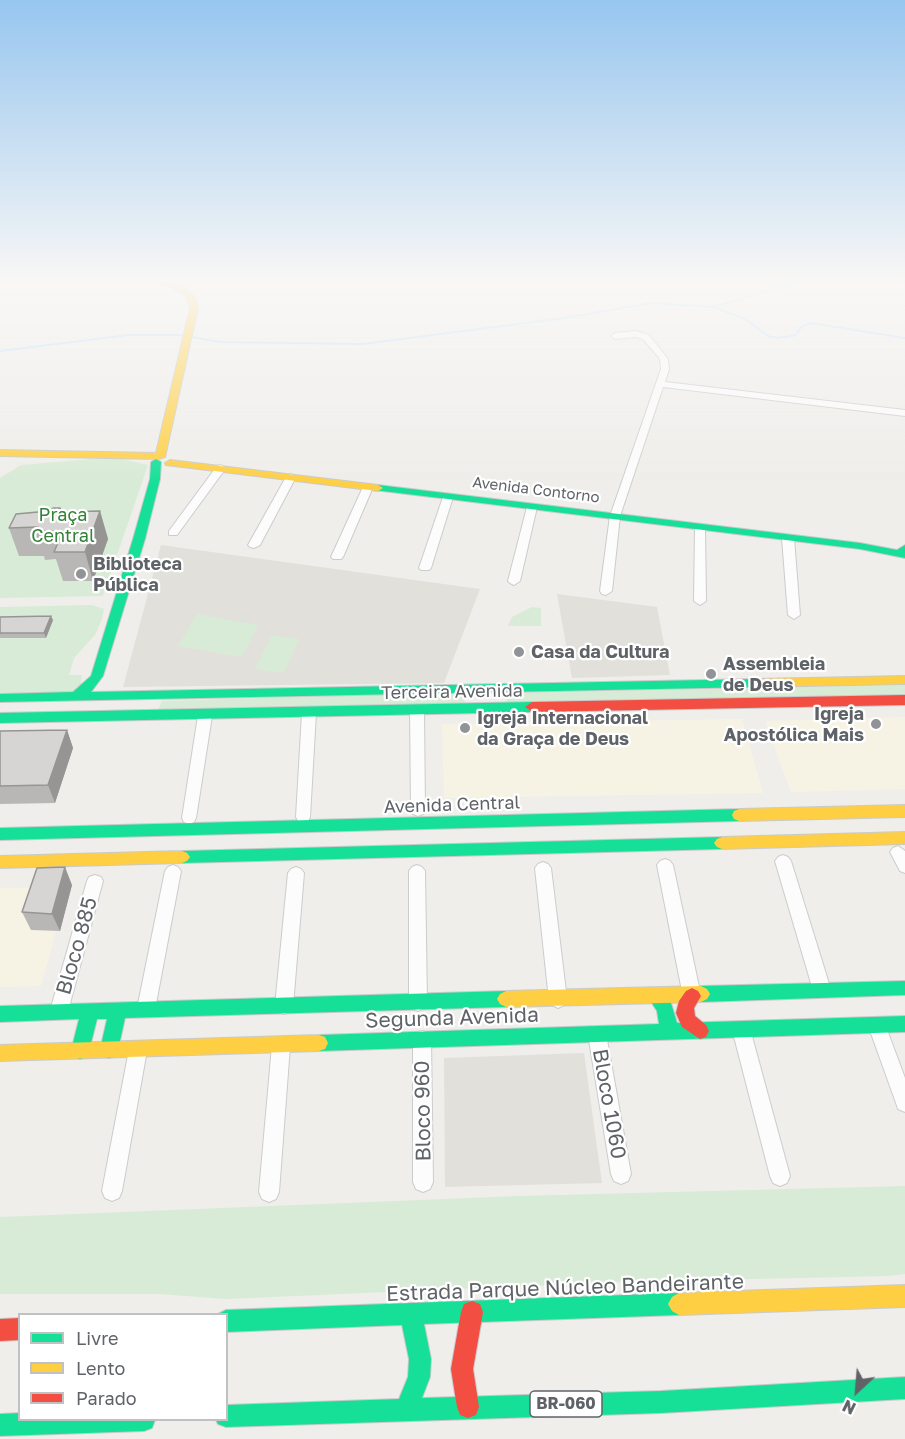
<!DOCTYPE html>
<html>
<head>
<meta charset="utf-8">
<style>
  body { margin:0 }
  #map { position:relative; width:905px; height:1439px; overflow:hidden; background:#efeeea; font-family:"Golos Text",sans-serif }
  canvas { display:block }
  .legend { position:absolute; left:18px; top:1313px; width:210px; height:108px; box-sizing:border-box; background:#fff; border:2px solid #bfc1c3; margin:0; padding:8px 10px; list-style:none; font-size:18px; color:#5f6368 }
  .legend li { display:flex; align-items:center; gap:12px; height:30px }
  .legend b { width:30px; border:2px solid #bfc1c3 }
  .north { position:absolute; left:827px; top:1361px; width:60px; height:60px; -webkit-text-stroke:4px #fff; paint-order:stroke; rotate:206deg; font-size:16px; font-weight:700; line-height:24px; text-align:center; color:#5f6368 }
  .north::after { content:''; display:block; margin:auto; width:21px; height:27px; background:#5f6368; clip-path:polygon(50% 0,100% 100%,50% 72%,0 100%) }
</style>
</head>
<body>
<div id="map">
<canvas width="905" height="1439"></canvas>
<ul class="legend">
<li><b style="height:8px;background:#16e098"></b>Livre</li>
<li><b style="height:8px;background:#ffcf43"></b>Lento</li>
<li><b style="height:8px;background:#f24e42"></b>Parado</li>
</ul>
<div class="north">N</div>
</div>
<script>
const ctx = document.querySelector('canvas').getContext('2d');
ctx.lineJoin = 'round';
function fill(path, color) {
  ctx.fillStyle = color;
  ctx.fill(path, 'evenodd');
}
function poly(rows) {
  const path = new Path2D();
  for (const r of rows) {
    path.moveTo(r[0], r[1]);
    for (let i = 2; i < r.length; i += 2) path.lineTo(r[i], r[i + 1]);
  }
  return path;
}
function trace(path, color, width, dash) {
  ctx.strokeStyle = color;
  ctx.lineWidth = width;
  ctx.lineCap = dash ? 'butt' : 'round';
  ctx.setLineDash(dash || []);
  ctx.stroke(path);
}
function write(font, color, halo, rows, align = 'center') {
  ctx.font = font + ' "Golos Text",sans-serif';
  ctx.lineWidth = 4.5;
  ctx.setLineDash([]);
  ctx.textBaseline = 'middle';
  ctx.strokeStyle = halo;
  ctx.fillStyle = color;
  for (const [text, x, y, turn = 0] of rows) {
    ctx.save();
    ctx.translate(x, y);
    ctx.rotate((+turn || 0) * Math.PI / 180);
    ctx.textAlign = isNaN(turn) ? turn : align;
    if (halo) ctx.strokeText(text, 0, 0);
    ctx.fillText(text, 0, 0);
    ctx.restore();
  }
}
fill(poly([
  [905,717,905,789,791,792,765,721],
  [742,719,763,793,444,798,442,724],
  [68,887,41,986,0,987,0,888]
]), '#f7f3e4');
fill(poly([
  [161,545,480,589,444,683,123,687],
  [557,594,657,607,670,675,572,678],
  [584,1053,602,1183,445,1187,444,1058]
]), '#e2e0da');
fill(poly([
  [114,457,148,465,103,596,0,598,0,478,21,465],
  [92,605,104,609,102,619,95,635,74,658,69,675,82,675,81,684,70,694,0,695,0,607],
  [532,607,541,608,541,626,508,626,512,617],
  [197,614,258,625,242,657,178,646],
  [272,635,299,639,284,673,255,669],
  [905,685,905,698,507,707,506,693],
  [462,692,466,706,156,714,162,701],
  [905,1186,905,1274,888,1276,621,1282,226,1299,160,1294,0,1294,0,1217,519,1196]
]), '#d8ebd6');
trace(poly([
  [714,307,796,282],
  [0,351,128,335,181,335,220,342,363,344,564,318,652,303,713,307,745,319,768,336,778,338,796,335,801,327,811,323,905,338]
]), '#bfe0f9', 2);
const street = poly([
  [636,331,649,335,668,359,669,369,665,382,905,410,905,416,663,387,620,516,612,591,606,595,602,594,600,591,610,516,661,369,660,359,643,339,636,337,615,339,611,336,615,333,636,331],
  [221,465,226,468,177,535,169,535,169,531,217,466,221,465],
  [291,474,296,477,260,545,254,548,250,547,248,545,286,477,291,474],
  [368,484,373,487,343,557,341,559,333,559,331,557,363,487,368,484],
  [448,494,453,497,431,568,429,570,421,570,419,568,443,497,448,494],
  [532,504,537,507,520,581,514,585,510,583,508,581,527,507,532,504],
  [700,524,705,527,706,601,700,605,694,601,695,527,700,524],
  [788,535,794,538,800,615,794,619,788,615,782,538,788,535],
  [417,706,424,711,425,810,423,814,418,816,413,814,411,810,410,711,417,706],
  [309,708,316,713,310,817,308,821,303,823,298,821,296,817,302,713,309,708],
  [205,711,212,716,196,818,194,822,189,824,184,822,182,818,198,716,205,711],
  [898,846,905,851,905,873,900,871,890,852,893,848,898,846],
  [783,855,788,857,791,861,831,990,828,995,822,997,816,995,813,990,775,861,778,857,783,855],
  [665,859,670,861,673,865,701,996,698,1001,692,1004,686,1001,683,996,657,865,660,861,665,859],
  [543,862,548,864,551,868,567,1000,564,1005,558,1008,552,1005,549,1000,535,868,538,864,543,862],
  [173,865,178,867,181,871,155,1009,152,1014,146,1017,140,1014,137,1009,165,871,168,867,173,865],
  [417,865,422,867,425,871,427,1003,424,1008,418,1011,412,1008,409,1003,409,871,412,867,417,865],
  [296,867,301,869,304,873,293,1006,290,1011,284,1014,278,1011,275,1006,288,873,291,869,296,867],
  [95,875,101,877,103,881,68,1011,65,1016,59,1019,53,1016,50,1011,87,881,89,877,95,875],
  [877,1017,883,1019,905,1078,905,1112,898,1109,896,1103,868,1025,871,1019,877,1017],
  [741,1021,747,1023,750,1029,790,1176,787,1183,780,1186,773,1183,770,1176,732,1029,735,1023,741,1021],
  [597,1026,603,1028,606,1034,631,1174,628,1181,621,1184,614,1181,611,1174,588,1034,591,1028,597,1026],
  [422,1031,428,1033,431,1039,433,1182,430,1189,423,1192,416,1189,413,1182,413,1039,416,1033,422,1031],
  [281,1038,287,1040,290,1046,279,1192,276,1199,269,1202,262,1199,259,1192,272,1046,275,1040,281,1038],
  [138,1042,144,1044,147,1050,122,1191,119,1198,112,1201,105,1198,102,1191,129,1050,132,1044,138,1042]
]);
const fast = poly([
  [156,459,161,462,160,479,145,539,103,676,91,692,757,679,764,683,757,687,0,702,0,694,73,692,91,676,133,539,150,479,151,462,156,459],
  [378,485,860,543,897,550,905,545,905,558,860,549,374,490,374,486,378,485],
  [532,702,539,707,532,712,0,723,0,713,532,702],
  [739,809,744,811,746,815,744,819,739,821,0,840,0,828,739,809],
  [722,837,727,839,730,843,727,847,722,849,182,863,177,861,174,857,177,853,182,851,722,837],
  [905,981,905,995,701,1002,695,999,692,994,695,989,701,986,905,981],
  [657,989,663,992,671,1003,677,1023,905,1016,905,1032,319,1051,313,1049,310,1043,313,1037,319,1035,659,1024,657,1011,648,997,651,992,657,989],
  [506,991,512,994,515,999,512,1004,506,1007,125,1018,118,1050,115,1056,109,1058,103,1056,100,1050,107,1019,97,1019,89,1051,86,1057,80,1059,74,1057,71,1051,79,1019,0,1022,0,1006,506,991],
  [679,1293,686,1297,690,1304,686,1311,679,1315,424,1324,431,1359,430,1377,422,1398,661,1391,905,1377,905,1399,661,1413,226,1427,218,1424,216,1420,226,1420,226,1405,399,1399,408,1377,409,1359,402,1325,226,1332,226,1314,218,1314,226,1310,679,1293],
  [20,1413,20,1420,155,1420,152,1428,144,1431,0,1436,0,1414,20,1413]
]);
const slow = poly([
  [161,282,171,282,194,294,198,308,165,457,159,459,0,456,0,450,156,453,190,308,187,297,161,282],
  [170,460,378,485,383,488,378,491,166,465,165,463,170,460],
  [905,676,905,684,757,687,750,683,757,679,905,676],
  [905,805,905,817,739,821,734,819,732,815,734,811,739,809,905,805],
  [905,832,905,844,722,849,717,847,714,843,717,839,722,837,905,832],
  [182,851,187,853,190,857,187,861,182,863,0,868,0,856,182,851],
  [701,986,707,989,710,994,707,999,701,1002,506,1007,500,1004,497,999,500,994,506,991,701,986],
  [319,1035,325,1037,328,1043,325,1049,319,1051,0,1061,0,1045,319,1035],
  [905,1285,905,1307,679,1315,672,1311,668,1304,672,1297,679,1293,905,1285]
]);
const jam = poly([
  [905,695,905,705,532,712,525,707,532,702,905,695],
  [692,988,698,991,701,996,694,1008,695,1016,706,1025,709,1031,706,1037,700,1039,682,1027,676,1013,679,1001,686,991,692,988],
  [472,1301,480,1304,483,1312,473,1369,479,1407,476,1415,468,1418,460,1415,457,1407,451,1369,461,1312,464,1304,472,1301],
  [20,1318,20,1340,0,1341,0,1319,20,1318]
]);
trace(street, '#cbcccc', 2);
trace(fast, '#cacacb', 2);
trace(slow, '#cacacb', 2);
trace(jam, '#cacacb', 2);
fill(street, '#fdfcfc');
fill(fast, '#16e098');
fill(slow, '#ffcf43');
fill(jam, '#f24e42');
fill(poly([
  [49,511,100,511,108,539,93,581,63,581,56,559,45,560,44,556,19,556,9,528],
  [0,617,53,620,46,638,0,638],
  [67,730,73,748,55,803,0,804,0,731],
  [72,885,60,931,31,930,22,912]
]), '#b8b7b5');
fill(poly([
  [100,511,108,539,93,581,85,552],
  [51,616,53,620,46,638,44,633],
  [67,730,73,748,55,803,48,785],
  [65,867,72,885,60,931,52,914]
]), '#969594');
const building = poly([
  [53,508,60,508,62,512,100,511,85,552,54,552,63,531,36,531,38,527,9,528,16,514,49,511,53,508],
  [51,616,44,633,0,633,0,617,51,616],
  [67,730,48,785,0,786,0,731,67,730],
  [65,867,52,914,22,912,37,868,65,867]
]);
fill(building, '#d6d5d3');
trace(building, '#969594', 1.5);
const sky = ctx.createLinearGradient(0, 0, 0, 484);
sky.addColorStop(0, '#97c6ef');
sky.addColorStop(0.58, '#f8f7f6');
sky.addColorStop(1, '#f8f7f600');
ctx.fillStyle = sky;
ctx.fillRect(0, 0, 905, 484);
for (const [x, y, r, color] of [
  [81,574,6,"#919496"],
  [519,652,6,"#919496"],
  [711,674,6,"#919496"],
  [876,724,6,"#919496"],
  [465,728,6,"#919496"]
]) {
  const dot = new Path2D();
  dot.arc(x, y, r, 0, 2 * Math.PI);
  ctx.fillStyle = color;
  ctx.fill(dot);
  trace(dot, '#fff', 2);
}
write('15px', '#5f6368', '#fff', [
  ["Avenida Contorno",536,490,7]
]);
for (const [x, y, w] of [
  [566,1404,72]
]) {
  const box = new Path2D();
  box.roundRect(x - w / 2, y - 13, w, 26, 4.5);
  ctx.fillStyle = '#fff';
  ctx.fill(box);
  trace(box, '#5f6368', 1.5);
}
write('bold 16px', '#5f6368', null, [
  ["BR-060",566,1404]
]);
write('18px', '#348238', '#fff', [
  ["Praça",63,515],
  ["Central",63,536]
]);
write('bold 18px', '#5f6368', '#fff', [
  ["Biblioteca",93,564],
  ["Pública",93,585],
  ["Casa da Cultura",531,652],
  ["Assembleia",723,664],
  ["de Deus",723,685],
  ["Igreja",864,714,"right"],
  ["Apostólica Mais",864,735,"right"],
  ["Igreja Internacional",477,718],
  ["da Graça de Deus",477,739]
], 'left');
write('18px', '#5f6368', '#fff', [
  ["Terceira Avenida",452,692,-1],
  ["Avenida Central",452,805,-2]
]);
write('21px', '#5f6368', '#fff', [
  ["Bloco 885",77,946,-74],
  ["Segunda Avenida",452,1018,-2],
  ["Bloco 1060",609,1104,80],
  ["Bloco 960",423,1111,-91],
  ["Estrada Parque Núcleo Bandeirante",565,1288,-2]
]);
</script>
</body>
</html>
